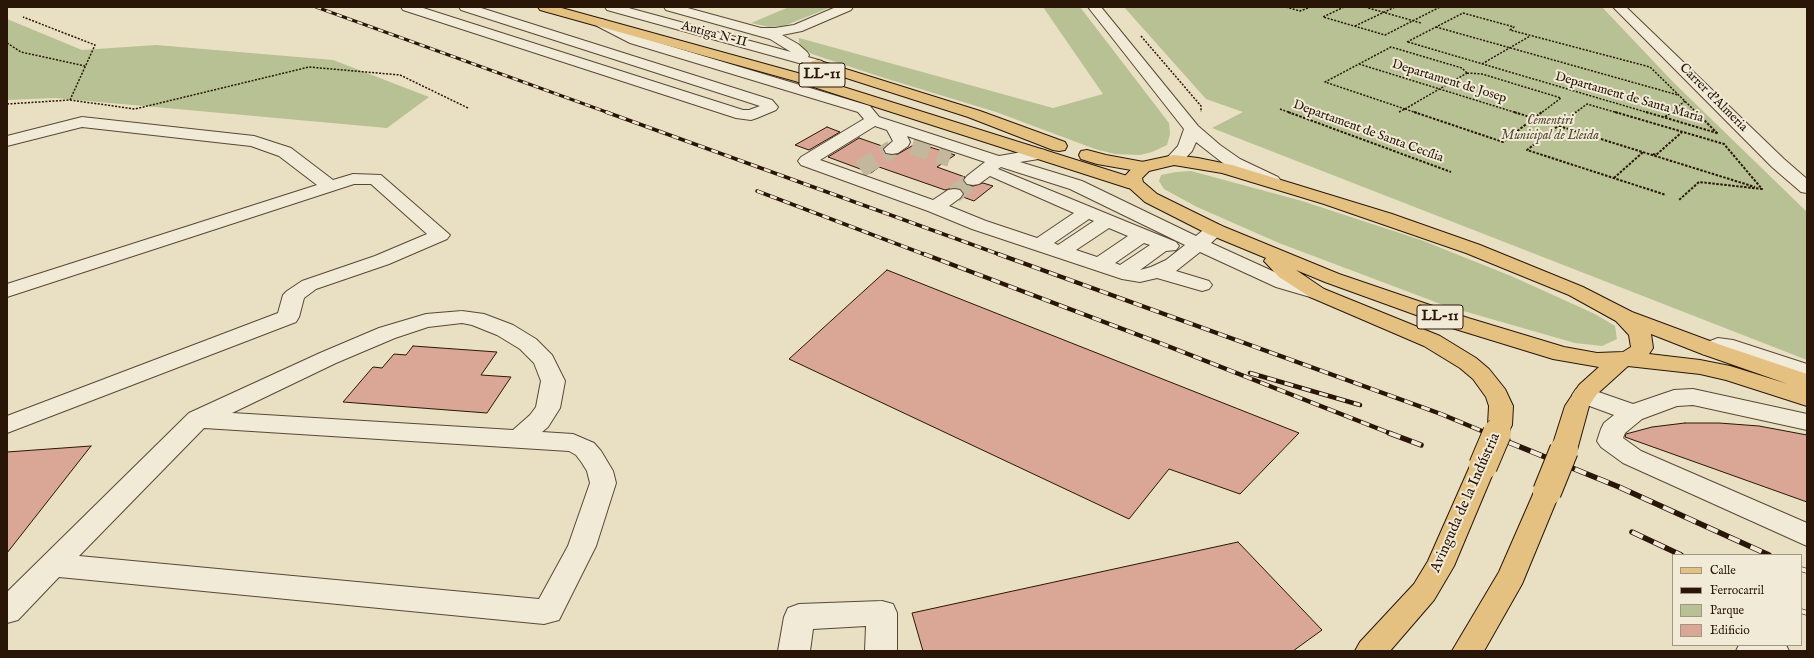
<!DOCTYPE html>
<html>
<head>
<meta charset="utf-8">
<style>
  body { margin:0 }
  #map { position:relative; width:1814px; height:658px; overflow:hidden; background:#e9dfc2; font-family:"IM FELL English",serif }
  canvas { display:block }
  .frame { position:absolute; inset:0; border:8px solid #291607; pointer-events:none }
  .legend { position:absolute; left:1672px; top:554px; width:130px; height:92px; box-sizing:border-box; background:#f1ead7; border:1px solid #a19584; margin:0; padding:5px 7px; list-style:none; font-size:12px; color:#291607 }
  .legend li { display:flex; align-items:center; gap:8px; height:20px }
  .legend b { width:20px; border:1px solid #a19584 }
</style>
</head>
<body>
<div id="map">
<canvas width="1814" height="658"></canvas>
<div class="frame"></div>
<ul class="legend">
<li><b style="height:5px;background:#e4c081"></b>Calle</li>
<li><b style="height:5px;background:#291607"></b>Ferrocarril</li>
<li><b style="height:11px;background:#b7c193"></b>Parque</li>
<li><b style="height:11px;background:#daa695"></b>Edificio</li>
</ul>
</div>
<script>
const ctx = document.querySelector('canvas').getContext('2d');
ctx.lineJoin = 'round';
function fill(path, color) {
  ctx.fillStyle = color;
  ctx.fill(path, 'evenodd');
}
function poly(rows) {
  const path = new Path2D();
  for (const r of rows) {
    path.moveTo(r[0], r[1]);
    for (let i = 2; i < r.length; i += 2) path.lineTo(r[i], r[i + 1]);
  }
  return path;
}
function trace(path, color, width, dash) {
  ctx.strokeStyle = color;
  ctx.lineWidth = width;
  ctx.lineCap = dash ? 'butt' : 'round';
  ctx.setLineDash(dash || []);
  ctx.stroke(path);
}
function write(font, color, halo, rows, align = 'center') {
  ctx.font = font + ' "IM FELL English",serif';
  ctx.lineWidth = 4;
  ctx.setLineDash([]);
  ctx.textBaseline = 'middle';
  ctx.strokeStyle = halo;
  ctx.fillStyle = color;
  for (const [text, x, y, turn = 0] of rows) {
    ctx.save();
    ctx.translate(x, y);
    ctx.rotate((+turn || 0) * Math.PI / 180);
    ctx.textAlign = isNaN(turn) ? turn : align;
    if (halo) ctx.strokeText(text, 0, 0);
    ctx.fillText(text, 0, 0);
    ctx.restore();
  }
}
fill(poly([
  [789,7,831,7,784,26,769,27,751,23],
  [1043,7,1080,7,1169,123,1170,134,1167,145,1152,152,1140,155,1115,154,1095,149,996,112,881,77,812,54,802,48,799,42,799,38,1053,108,1103,94],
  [1124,7,1602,7,1674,83,1807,212,1807,360,1212,128,1243,112,1206,99],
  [7,19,82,50,156,45,333,60,429,97,387,128,55,98,7,100],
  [1191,171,1302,201,1421,240,1511,276,1595,314,1615,326,1617,339,1602,346,1575,343,1446,306,1279,243,1197,207,1164,189,1159,181,1161,175,1176,172]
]), '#b7c193');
const building = poly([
  [827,127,840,132,809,150,795,145,827,127],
  [859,138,885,147,883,150,886,154,898,154,917,143,955,155,937,167,965,177,962,180,967,185,973,186,983,183,993,186,974,201,963,197,964,194,960,189,954,188,945,190,879,167,871,173,828,157,859,138],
  [887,270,1299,433,1240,494,1169,469,1129,519,789,359,887,270],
  [413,346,497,352,481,375,511,377,487,413,343,402,373,367,382,368,394,354,406,355,413,346],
  [1685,423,1719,423,1759,426,1807,435,1807,502,1625,437,1626,434,1652,427,1685,423],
  [91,446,7,553,7,452,91,446],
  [1238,542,1322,630,1293,651,923,651,912,613,1238,542]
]);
fill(building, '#daa695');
trace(building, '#291607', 1);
trace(poly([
  [912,146,950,158],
  [860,169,892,149],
  [954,194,973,180]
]), '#c3b79d', 18, [18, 9]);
const minor = poly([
  [401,7,420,7,743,110,749,110,760,106,461,10,459,7,478,7,772,100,778,107,776,110,757,118,751,120,736,118,403,10,401,7],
  [605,7,625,7,791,52,770,39,666,10,664,7,684,7,761,28,775,28,794,25,836,7,853,7,851,10,802,31,782,35,798,44,807,52,809,55,808,57,822,61,824,64,822,67,817,68,607,10,605,7],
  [1088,7,1101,7,1198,126,1220,145,1240,159,1278,177,1281,181,1278,185,1272,186,1266,185,1228,167,1196,142,1192,151,1180,164,1174,165,1168,164,1165,160,1178,146,1184,129,1088,7],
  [1613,7,1626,7,1784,159,1807,179,1807,193,1801,192,1772,167,1613,7],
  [602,19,640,37,870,106,879,117,999,156,1039,149,1045,150,1047,154,1045,158,1020,162,1082,181,1196,236,1208,226,1215,224,1222,226,1225,230,1211,243,1290,279,1324,289,1327,293,1324,297,1317,299,1276,287,1200,252,1176,271,1209,281,1212,285,1209,289,1202,291,1157,278,1140,282,1122,279,972,229,928,211,801,165,798,161,801,157,864,119,858,112,630,43,597,26,595,23,597,20,602,19],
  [875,126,887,130,893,141,884,149,886,153,892,154,898,153,908,146,910,142,907,136,985,162,967,176,964,180,967,184,973,185,979,184,990,176,1074,213,1037,238,986,221,949,206,960,198,963,194,960,190,954,189,948,190,933,200,820,160,875,126],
  [1001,167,1070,189,1185,245,1166,260,1151,267,1140,270,1166,251,1176,250,1179,246,1176,242,998,169,1001,167],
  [1089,219,1094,221,1058,245,1054,243,1089,219],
  [1109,228,1128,236,1097,257,1076,250,1109,228],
  [1144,243,1150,245,1120,265,1115,263,1144,243],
  [82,117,254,136,291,148,333,180,353,174,381,175,450,235,447,239,389,264,316,289,304,298,299,317,296,322,7,433,7,416,278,313,283,295,287,291,302,281,375,256,427,234,371,184,354,184,7,297,7,284,317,185,279,156,251,146,82,127,7,146,7,136,82,117],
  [462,311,484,314,513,325,536,339,552,355,565,381,560,408,548,427,542,432,573,434,594,443,601,451,613,471,616,483,596,546,559,620,544,624,59,577,18,620,7,623,7,592,189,413,320,353,379,328,426,314,462,311],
  [462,323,472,325,497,335,520,349,534,363,541,381,536,407,530,415,513,430,232,413,336,363,395,338,428,327,462,323],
  [204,428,569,451,576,455,582,463,587,471,590,483,568,546,539,599,79,556,204,428],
  [1718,338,1733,340,1807,364,1807,379,1723,352,1710,356,1702,354,1699,349,1702,344,1718,338],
  [1584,387,1633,404,1674,390,1693,389,1807,414,1807,430,1693,405,1677,406,1642,419,1625,433,1623,438,1641,451,1807,523,1807,546,1623,463,1601,447,1597,441,1601,429,1604,423,1614,415,1576,401,1572,395,1576,389,1584,387],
  [882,601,893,604,897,613,897,651,865,651,866,626,813,629,810,651,778,651,784,617,788,608,799,604,882,601],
  [1739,645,1786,645,1789,651,1736,651,1739,645]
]);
const major = poly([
  [1174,155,1198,158,1232,165,1392,214,1480,245,1583,287,1632,312,1718,344,1807,374,1807,390,1804,389,1807,390,1807,406,1726,380,1700,374,1628,366,1596,395,1589,406,1577,450,1573,456,1564,459,1555,456,1551,450,1565,406,1579,385,1599,367,1553,359,1452,328,1325,282,1296,270,1324,289,1440,336,1476,358,1489,369,1505,389,1513,406,1512,425,1509,431,1500,433,1491,431,1488,425,1489,406,1486,397,1473,379,1460,368,1424,346,1310,297,1279,277,1264,261,1266,258,1208,234,1145,202,1125,184,1124,177,1137,163,1174,155],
  [1174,165,1222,173,1324,204,1466,253,1569,295,1616,321,1629,335,1631,347,1623,352,1597,353,1564,347,1468,318,1339,274,1222,226,1157,194,1143,182,1142,178,1149,171,1174,165],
  [1651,334,1702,354,1788,384,1730,366,1700,360,1649,354,1653,348,1651,334],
  [1483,457,1492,459,1496,466,1454,566,1434,600,1390,651,1355,651,1360,642,1414,584,1428,561,1470,466,1474,459,1483,457],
  [1547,482,1556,485,1560,492,1522,584,1484,651,1452,651,1499,572,1534,492,1538,485,1547,482]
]);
const highway = poly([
  [538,7,558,7,805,75,1140,180,1143,184,1140,188,1134,189,1128,188,795,81,540,10,538,7],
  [817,60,980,111,1065,142,1067,146,1065,150,1059,151,1053,150,968,117,812,67,810,64,812,61,817,60],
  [1087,150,1106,155,1149,163,1152,167,1149,171,1143,172,1097,164,1081,159,1079,155,1081,151,1087,150]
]);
trace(minor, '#594836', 2);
trace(major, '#291607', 2);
trace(highway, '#291607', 2);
trace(poly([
  [1286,7,1300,11,1311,7],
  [1344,7,1323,17,1385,35,1440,7],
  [1365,7,1421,23],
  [1355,26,1395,7],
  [1436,27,1678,95],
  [1141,36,1201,106,1201,112],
  [1407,42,1463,13,1514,27,1510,30,1650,67,1697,113],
  [1408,42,1649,113],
  [7,43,21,52,85,66],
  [1359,64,1517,113],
  [1482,64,1530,36],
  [1467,73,1482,74,1561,98,1541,113],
  [70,100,135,109,309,67,400,75,468,108],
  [7,104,70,100,95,45,23,17],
  [1280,109,1291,113],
  [1405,109,1417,113],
  [1405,109,1325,82,1391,47,1462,68,1467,73],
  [1405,109,1467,73],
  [1399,112,1405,109],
  [1575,113,1587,104,1618,113],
  [1670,113,1685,101]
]), '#291607', 1.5, [2, 1.5]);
trace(poly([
  [1288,112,1451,172],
  [1414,112,1503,142,1542,112],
  [1514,112,1533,118],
  [1576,112,1527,150,1666,195],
  [1615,112,1724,144,1762,189,1699,182,1679,200],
  [1646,112,1717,133],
  [1696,112,1718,134],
  [1665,117,1671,112],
  [1559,126,1755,187],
  [1653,154,1656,155,1682,132],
  [1614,178,1642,153,1644,154]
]), '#291607', 2, [2.5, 1.5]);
fill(minor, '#f1ead7');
fill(major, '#e4c081');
fill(highway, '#e4c081');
const railFar3 = poly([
  [316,7,609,113]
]);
const railFar2 = poly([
  [606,112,1001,255],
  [757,191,926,255]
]);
const railFar1 = poly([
  [924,254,1165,345,1392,434],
  [998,254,1441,414,1489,434],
  [1250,373,1360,405]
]);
const rail = poly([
  [1389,433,1421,445],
  [1486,433,1619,487,1769,555],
  [1632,532,1681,555],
  [1801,569,1807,571],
  [1801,611,1807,613]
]);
trace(railFar3, '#291607', 3);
trace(railFar2, '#291607', 3.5);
trace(railFar1, '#291607', 4.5);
trace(rail, '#291607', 5.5);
trace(railFar3, '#f1ead7', 2, [5.5]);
trace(railFar2, '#f1ead7', 2.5, [7]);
trace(railFar1, '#f1ead7', 3, [9]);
trace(rail, '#f1ead7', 4, [12]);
const majorBridgeFar1 = poly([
  [1496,434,1500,425]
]);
const majorBridge = poly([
  [1483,466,1497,433],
  [1547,492,1564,450]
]);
trace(majorBridgeFar1, '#291607', 24, []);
trace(majorBridge, '#291607', 30, []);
trace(majorBridgeFar1, '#e4c081', 22);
trace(majorBridge, '#e4c081', 28);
write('13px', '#291607', '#f1ead7', [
  ["Antiga N-II",714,35,15],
  ["Departament de Josep",1449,82,17],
  ["Departament de Santa Maria",1629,98,16],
  ["Carrer d'Almeria",1713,98,45],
  ["Departament de Santa Cecília",1368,132,20]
]);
write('italic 13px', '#544931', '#f1ead7', [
  ["Cementiri",1550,121],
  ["Municipal de Lleida",1550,136]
]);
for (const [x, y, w] of [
  [822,75,46],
  [1440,317,46]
]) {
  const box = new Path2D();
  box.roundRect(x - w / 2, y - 12, w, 24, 3);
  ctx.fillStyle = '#f1ead7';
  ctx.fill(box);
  trace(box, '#291607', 1);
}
write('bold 14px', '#291607', null, [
  ["LL-11",822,75],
  ["LL-11",1440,317]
]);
write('15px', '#291607', '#f1ead7', [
  ["Avinguda de la Indústria",1466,503,-66]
]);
</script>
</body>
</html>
